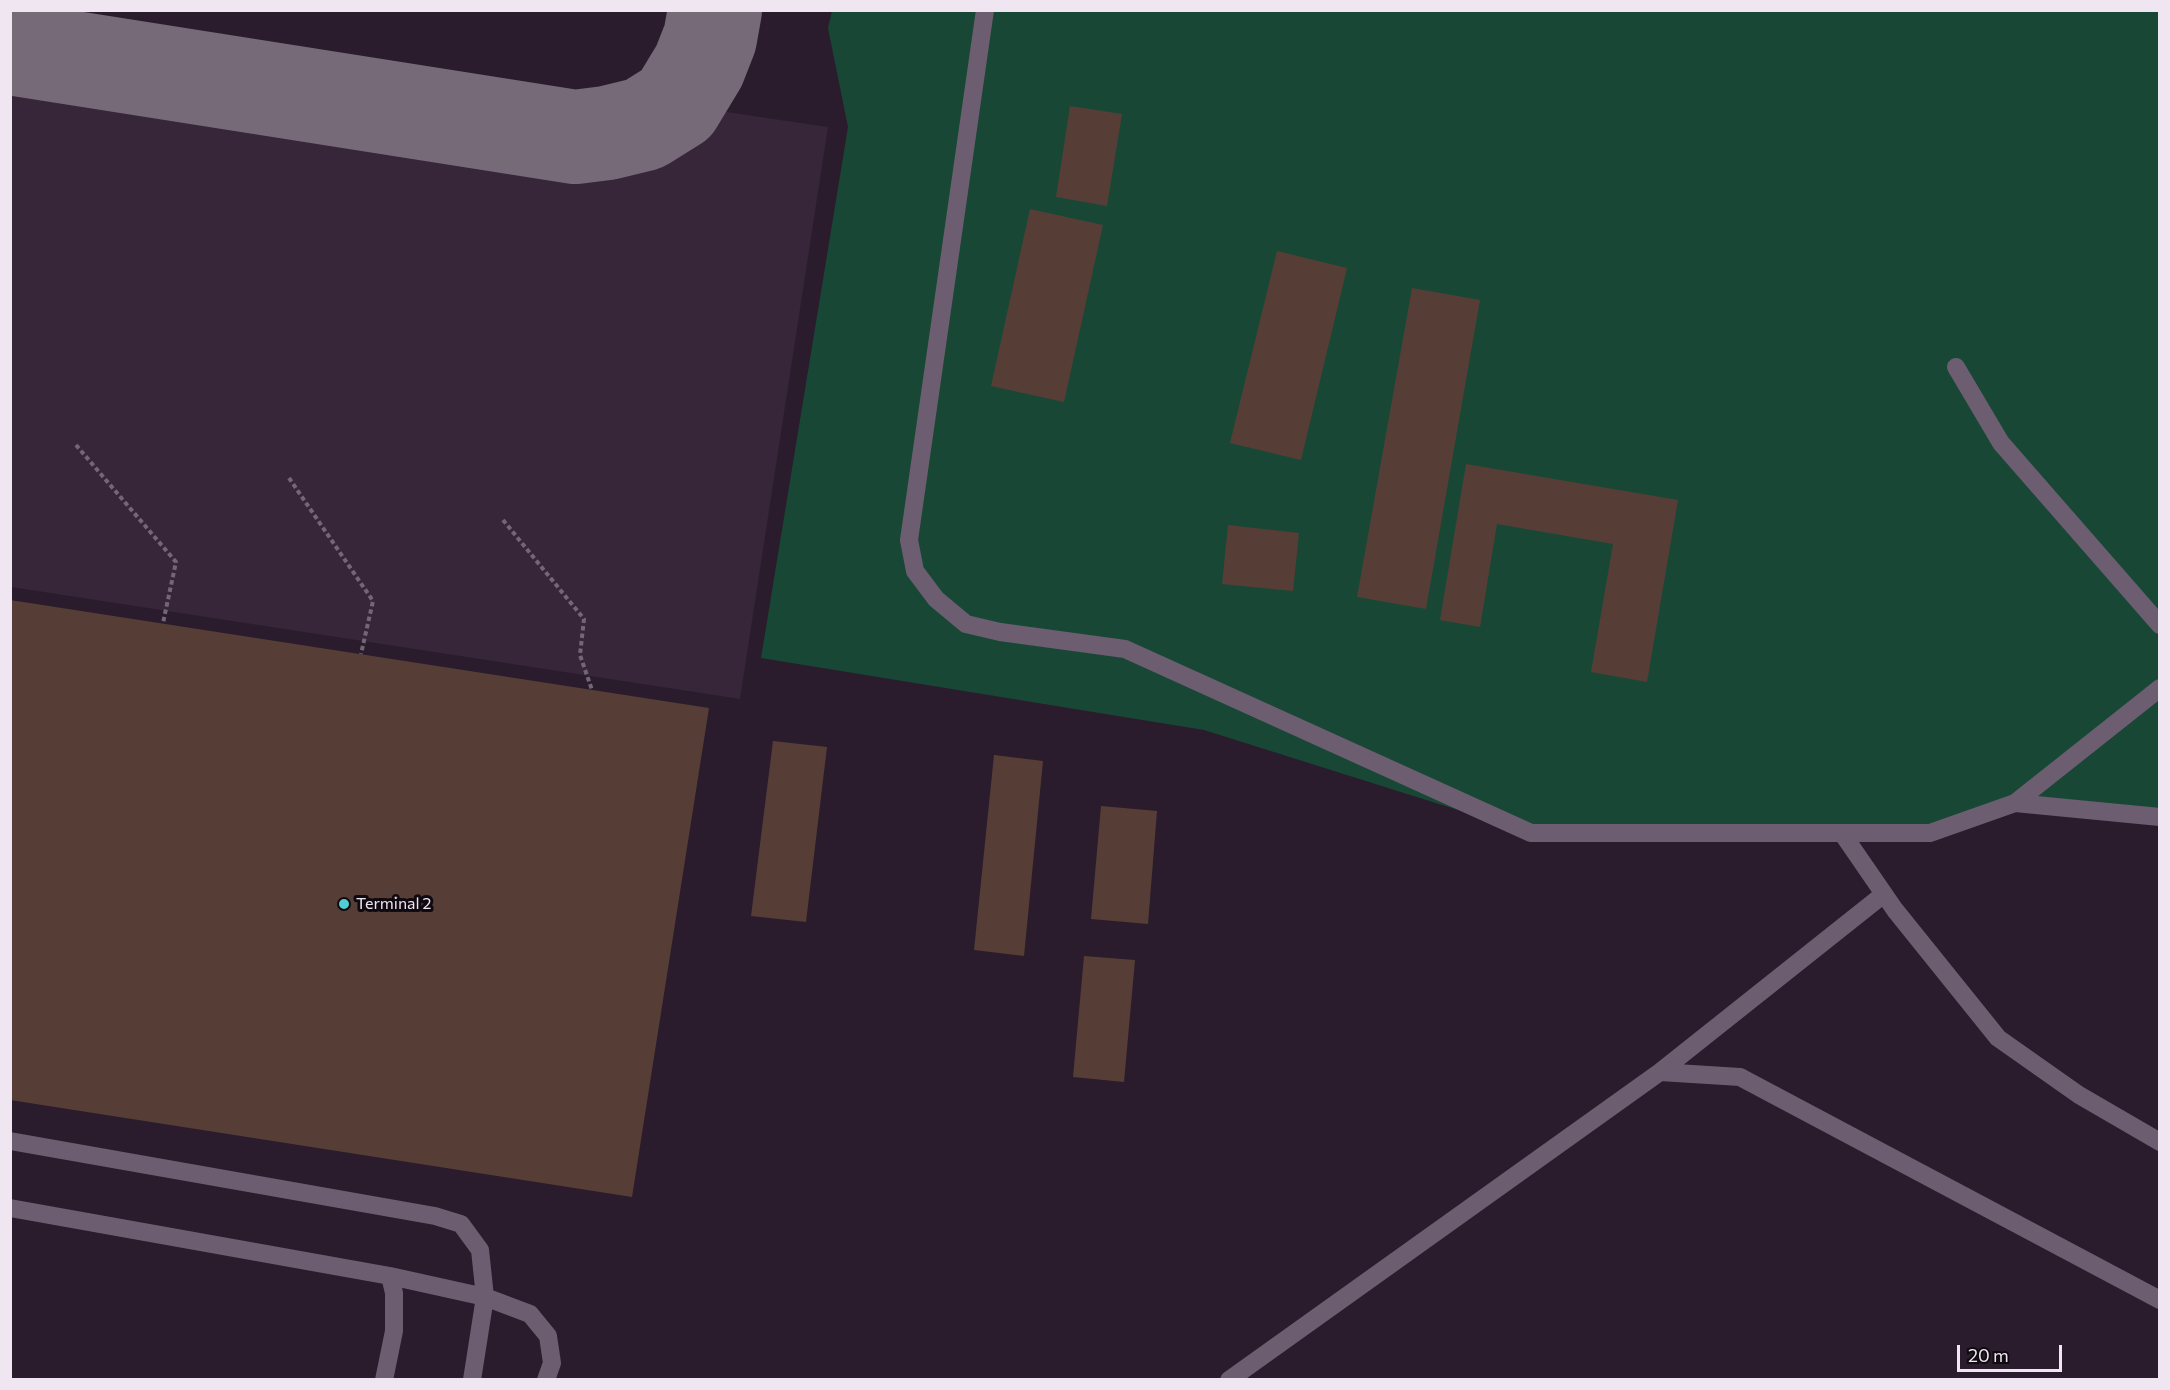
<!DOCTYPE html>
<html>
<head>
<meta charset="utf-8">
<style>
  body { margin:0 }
  #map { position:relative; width:2170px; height:1390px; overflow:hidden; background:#2a1c2c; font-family:Commissioner,sans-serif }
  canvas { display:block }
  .frame { position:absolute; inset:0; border:12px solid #f0e6f1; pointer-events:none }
  .scale { position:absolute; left:1957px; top:1345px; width:105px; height:27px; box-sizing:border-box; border:3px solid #f0e6f1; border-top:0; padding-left:8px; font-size:18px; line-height:21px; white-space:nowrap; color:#f0e6f1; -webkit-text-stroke:4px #0f0910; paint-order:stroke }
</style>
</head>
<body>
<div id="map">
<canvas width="2170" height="1390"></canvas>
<div class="frame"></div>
<div class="scale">20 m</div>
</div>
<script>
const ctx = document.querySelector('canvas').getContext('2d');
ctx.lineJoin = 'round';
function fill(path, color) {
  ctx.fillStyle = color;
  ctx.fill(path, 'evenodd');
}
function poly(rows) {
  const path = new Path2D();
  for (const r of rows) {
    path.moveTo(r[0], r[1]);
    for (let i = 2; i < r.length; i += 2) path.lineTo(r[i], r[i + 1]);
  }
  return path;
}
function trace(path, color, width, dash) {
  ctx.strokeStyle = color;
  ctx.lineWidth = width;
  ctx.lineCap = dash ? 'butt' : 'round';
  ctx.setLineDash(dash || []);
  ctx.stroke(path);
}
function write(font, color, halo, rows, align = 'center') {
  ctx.font = font + ' Commissioner,sans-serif';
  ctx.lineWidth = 6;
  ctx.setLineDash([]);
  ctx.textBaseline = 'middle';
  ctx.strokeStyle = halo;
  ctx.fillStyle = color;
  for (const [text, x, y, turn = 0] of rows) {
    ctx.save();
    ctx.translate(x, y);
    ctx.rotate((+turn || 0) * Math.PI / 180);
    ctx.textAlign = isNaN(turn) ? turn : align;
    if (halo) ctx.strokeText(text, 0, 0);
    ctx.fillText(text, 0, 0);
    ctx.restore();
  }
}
fill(poly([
  [10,11,43,11,828,127,740,699,11,587]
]), '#37253a');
fill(poly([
  [832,11,2159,11,2159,817,2015,803,1930,833,1531,833,1204,730,761,658,848,127,828,28]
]), '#184835');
trace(poly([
  [10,48,575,137,607,133,644,124,676,104,699,66,710,38,715,10]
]), '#776a78', 94);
fill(poly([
  [1070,106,1122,114,1107,206,1056,197],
  [1030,209,1103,225,1064,402,991,386],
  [1277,251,1347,268,1301,460,1230,443],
  [1412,288,1480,300,1426,609,1357,597],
  [1466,464,1678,500,1647,682,1591,672,1613,544,1497,524,1480,627,1440,620],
  [1228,525,1299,533,1293,591,1222,584],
  [10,600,709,708,632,1197,10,1100],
  [773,741,827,747,806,922,751,916],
  [994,755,1043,761,1024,956,974,950],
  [1101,806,1157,811,1148,924,1091,919],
  [1084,956,1135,960,1124,1082,1073,1077]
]), '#563e36');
trace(poly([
  [76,445,176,562,163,623],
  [289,478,373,601,361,654],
  [503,520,584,619,580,655,592,690]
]), '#736775', 4, [4.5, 3]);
trace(poly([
  [985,10,909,540,915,571,936,599,966,624,1000,632,1125,649,1531,833,1930,833,2015,803,2160,817],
  [1956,367,2001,443,2160,625],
  [2015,803,2160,688],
  [1842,833,1895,910,1998,1038,2079,1095,2160,1142],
  [1660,1072,1740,1077,2160,1300],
  [10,1141,435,1216,461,1224,480,1250,485,1297,472,1380],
  [10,1208,390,1276,394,1293,394,1331,384,1380],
  [390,1276,485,1297,530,1314,548,1336,552,1363,546,1380],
  [1229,1380,1660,1072,1884,894]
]), '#6d5d70', 18);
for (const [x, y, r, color] of [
  [344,904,6,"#51ccd2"]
]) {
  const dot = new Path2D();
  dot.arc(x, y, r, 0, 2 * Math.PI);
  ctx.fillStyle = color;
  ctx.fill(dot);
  trace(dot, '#0f0910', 2);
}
write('16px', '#f0e6f1', '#0f0910', [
  ["Terminal 2",356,904]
], 'left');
</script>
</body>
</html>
